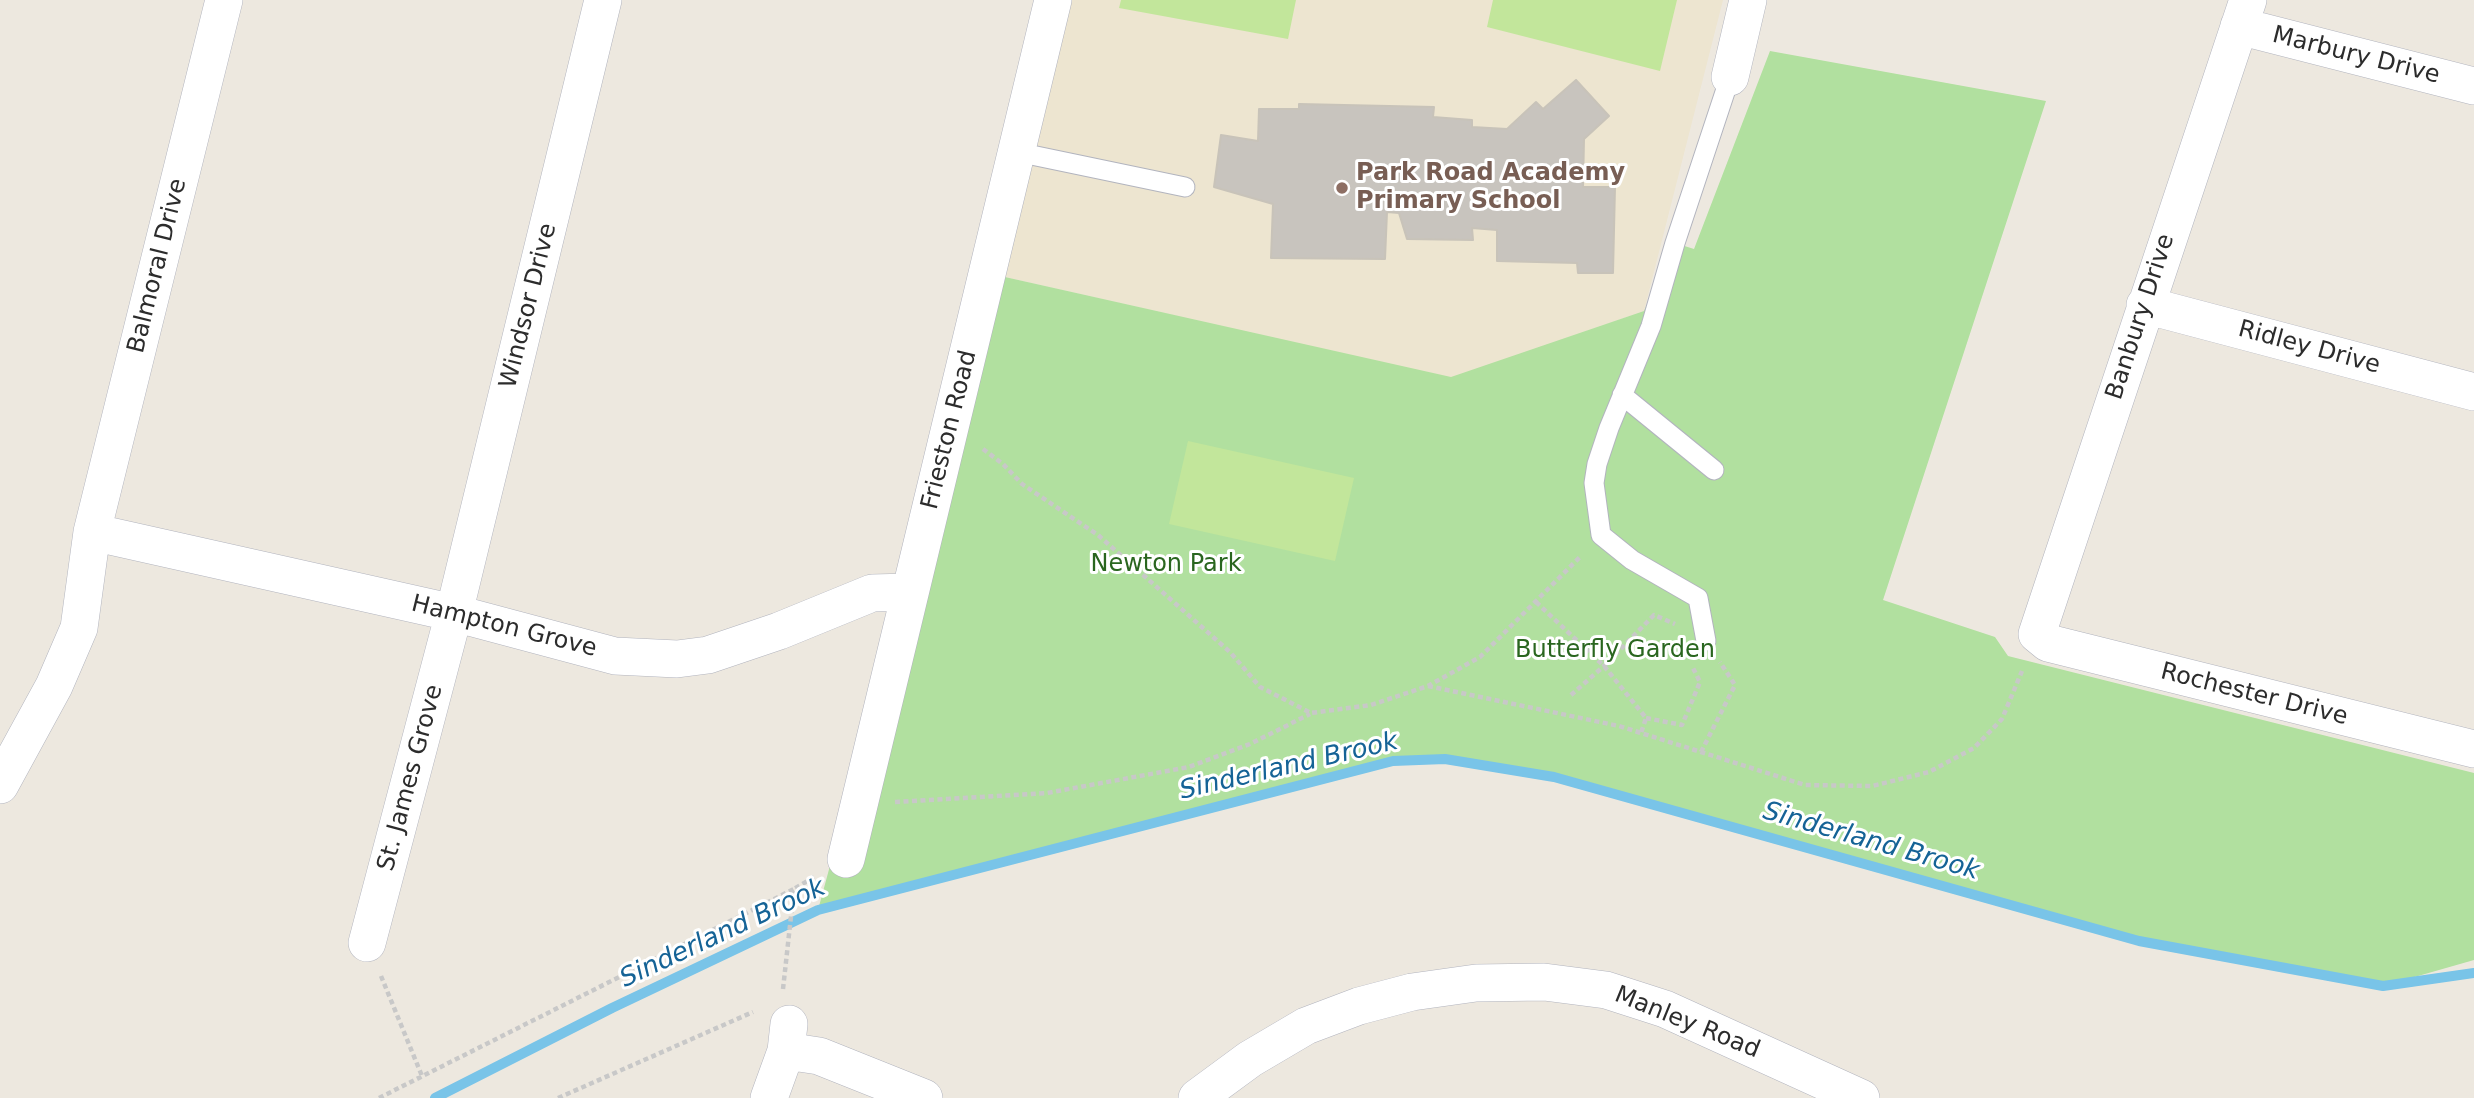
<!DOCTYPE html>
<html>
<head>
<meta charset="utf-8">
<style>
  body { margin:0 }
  canvas { display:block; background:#ede8df }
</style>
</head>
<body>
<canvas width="2474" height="1098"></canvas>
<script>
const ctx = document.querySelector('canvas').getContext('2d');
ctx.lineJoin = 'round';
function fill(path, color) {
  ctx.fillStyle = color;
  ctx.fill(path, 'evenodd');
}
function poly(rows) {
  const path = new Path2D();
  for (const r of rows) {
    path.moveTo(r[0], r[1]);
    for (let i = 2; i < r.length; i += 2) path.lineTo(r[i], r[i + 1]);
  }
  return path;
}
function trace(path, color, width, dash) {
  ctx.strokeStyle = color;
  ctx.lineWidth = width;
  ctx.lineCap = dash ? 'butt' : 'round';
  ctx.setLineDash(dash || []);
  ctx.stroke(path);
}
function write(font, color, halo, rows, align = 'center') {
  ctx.font = font + ' "DejaVu Sans",sans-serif';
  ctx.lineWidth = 6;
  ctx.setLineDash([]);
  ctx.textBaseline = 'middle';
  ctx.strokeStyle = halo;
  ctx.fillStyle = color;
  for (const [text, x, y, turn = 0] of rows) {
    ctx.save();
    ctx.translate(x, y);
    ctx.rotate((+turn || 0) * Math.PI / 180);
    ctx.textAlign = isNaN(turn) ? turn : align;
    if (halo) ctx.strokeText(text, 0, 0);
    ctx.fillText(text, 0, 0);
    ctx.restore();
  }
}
fill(poly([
  [1053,0,1723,0,1644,311,1451,378,987,273]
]), '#ede5d0');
fill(poly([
  [1770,51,2046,101,1883,600,1995,637,2008,656,2474,773,2474,960,2383,986,2139,941,1554,777,1445,759,1393,761,818,910,966,363,987,273,1451,377,1644,311,1675,243,1694,249]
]), '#b1e09f');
fill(poly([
  [1121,0,1296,0,1288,39,1119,8],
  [1493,0,1677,0,1660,71,1487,27],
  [1188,441,1354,478,1335,561,1169,524]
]), '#c2e69b');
trace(poly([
  [435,1098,612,1008,818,910,1393,761,1445,759,1554,777,2139,941,2383,986,2474,973]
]), '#79c4e8', 10);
const building = poly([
  [1576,80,1609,116,1584,139,1583,187,1615,187,1613,273,1578,273,1577,263,1497,261,1497,230,1472,228,1473,240,1407,239,1399,213,1387,212,1385,259,1271,258,1273,204,1214,187,1221,135,1258,141,1259,109,1299,109,1299,104,1434,107,1433,117,1472,120,1472,127,1507,129,1536,102,1543,109,1576,80]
]);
fill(building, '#c8c4be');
trace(building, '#c8c3b9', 2);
const service = poly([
  [1017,152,1185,187],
  [1622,395,1714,470],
  [1706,641,1698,598,1632,560,1601,535,1594,483,1597,464,1609,428,1651,326,1675,243,1730,77]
]);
const minor = poly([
  [2248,0,2037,634,2048,643,2474,749],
  [2239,26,2474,86],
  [1730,77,1748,0],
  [2145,305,2474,392],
  [92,532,454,613,615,656,677,659,708,655,779,631,872,593,910,592],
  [0,785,54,686,79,628,92,532,224,0],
  [846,859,1053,0],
  [367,943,454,613,603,0],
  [786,1051,819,1056,924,1098],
  [769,1098,786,1051,789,1024],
  [1197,1098,1250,1059,1306,1026,1359,1006,1412,992,1476,983,1544,982,1606,990,1665,1009,1861,1098]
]);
trace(service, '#b2b4be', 21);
trace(minor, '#b2b4be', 38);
trace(poly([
  [983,449,1003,464,1022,484,1098,535,1230,652,1260,687,1311,713,1371,705,1428,686,1480,657,1581,556],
  [1536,602,1604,666,1646,718,1641,733],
  [1428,686,1619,726,1805,785,1872,786,1929,772,1974,748,2002,719,2022,671],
  [1571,695,1604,666,1654,615,1675,624],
  [1646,718,1682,725,1700,682,1692,666],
  [1701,752,1735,685,1720,662],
  [895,802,1047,793,1189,767,1250,744,1310,714],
  [381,976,422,1076],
  [783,989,794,889,814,877],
  [379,1098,794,889],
  [558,1098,753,1012]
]), '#c8c8c8', 4.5, [5, 3.5]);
trace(service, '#fff', 19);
trace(minor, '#fff', 37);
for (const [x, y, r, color] of [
  [1342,188,7,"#8d6e63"]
]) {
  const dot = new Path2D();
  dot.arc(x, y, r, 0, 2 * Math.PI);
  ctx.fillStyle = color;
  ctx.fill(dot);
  trace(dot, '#fff', 2.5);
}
write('24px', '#2c2c2c', '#fff', [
  ["Marbury Drive",2356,56,14],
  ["Balmoral Drive",158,266,-76],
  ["Windsor Drive",529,306,-76],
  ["Banbury Drive",2141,317,-72],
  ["Ridley Drive",2309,348,15],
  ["Frieston Road",950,430,-76],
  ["Hampton Grove",504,627,14],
  ["Rochester Drive",2254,695,14],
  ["St. James Grove",411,778,-75],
  ["Manley Road",1687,1023,22]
]);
write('bold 24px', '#785e54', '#fff', [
  ["Park Road Academy",1356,174],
  ["Primary School",1356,202]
], 'left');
write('24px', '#2a661f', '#fff', [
  ["Newton Park",1166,565],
  ["Butterfly Garden",1615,651]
]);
write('italic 26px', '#156396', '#fff', [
  ["Sinderland Brook",1289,767,-13],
  ["Sinderland Brook",1871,842,16],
  ["Sinderland Brook",723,934,-25]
]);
</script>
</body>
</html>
